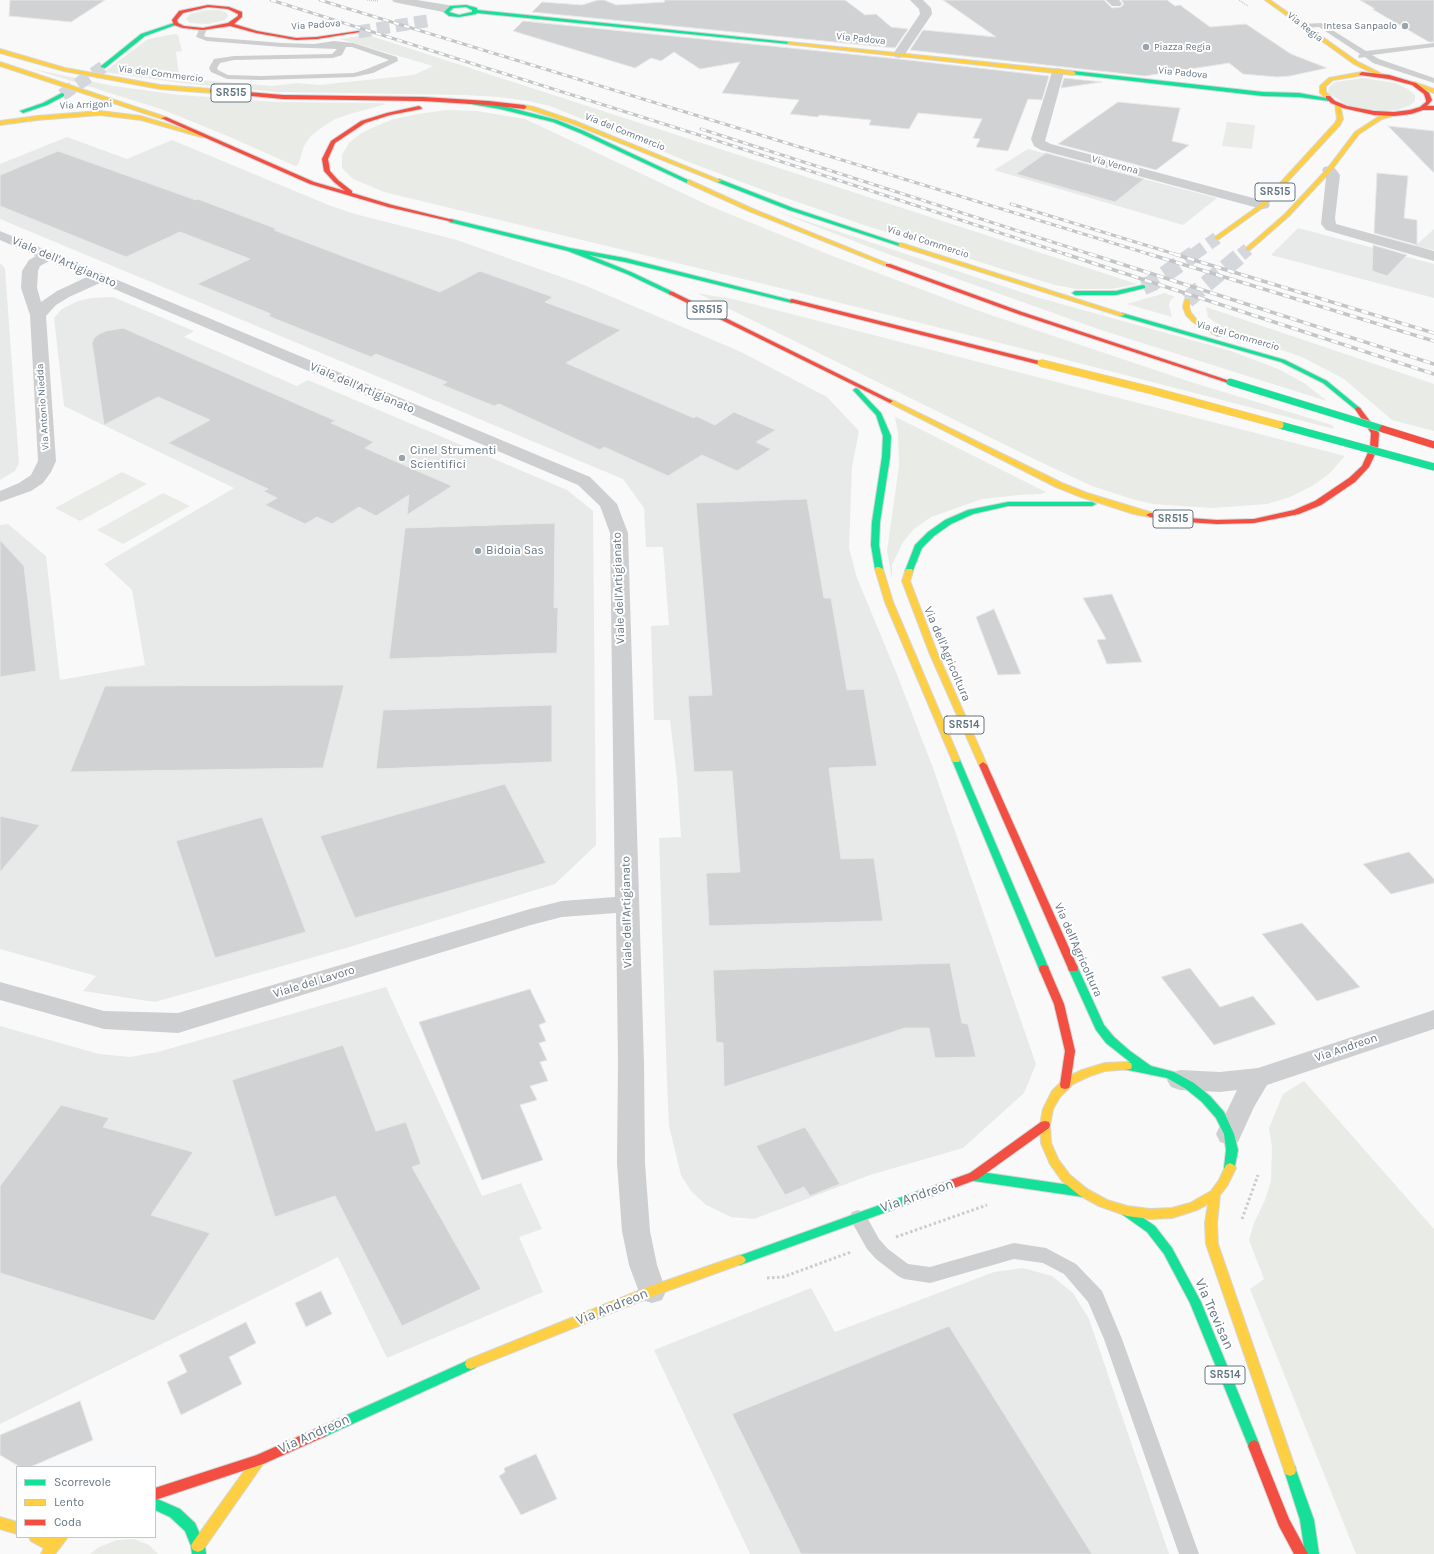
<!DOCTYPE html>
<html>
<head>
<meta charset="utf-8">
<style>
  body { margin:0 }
  #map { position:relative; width:1434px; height:1554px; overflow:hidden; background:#f9f9f9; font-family:Karla,sans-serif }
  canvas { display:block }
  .legend { position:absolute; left:16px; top:1466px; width:140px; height:72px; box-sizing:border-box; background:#fff; border:1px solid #c1c8cd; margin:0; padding:5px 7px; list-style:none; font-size:12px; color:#657683 }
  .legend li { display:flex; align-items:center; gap:8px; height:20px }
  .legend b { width:20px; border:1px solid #c1c8cd }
</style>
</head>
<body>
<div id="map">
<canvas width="1434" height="1554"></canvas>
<ul class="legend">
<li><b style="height:5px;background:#16e098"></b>Scorrevole</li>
<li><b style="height:5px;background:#ffcf43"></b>Lento</li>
<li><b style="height:5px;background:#f24e42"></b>Coda</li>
</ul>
</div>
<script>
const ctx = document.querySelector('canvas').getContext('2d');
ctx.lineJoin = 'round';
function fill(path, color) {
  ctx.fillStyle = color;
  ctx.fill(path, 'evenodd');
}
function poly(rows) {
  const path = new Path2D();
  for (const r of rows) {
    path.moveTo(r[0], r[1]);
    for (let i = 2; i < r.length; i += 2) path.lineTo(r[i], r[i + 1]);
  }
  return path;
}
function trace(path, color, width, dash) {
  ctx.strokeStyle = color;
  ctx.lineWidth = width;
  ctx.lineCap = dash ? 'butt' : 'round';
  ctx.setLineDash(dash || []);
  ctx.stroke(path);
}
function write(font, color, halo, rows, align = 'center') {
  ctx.font = font + ' Karla,sans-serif';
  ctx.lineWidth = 4;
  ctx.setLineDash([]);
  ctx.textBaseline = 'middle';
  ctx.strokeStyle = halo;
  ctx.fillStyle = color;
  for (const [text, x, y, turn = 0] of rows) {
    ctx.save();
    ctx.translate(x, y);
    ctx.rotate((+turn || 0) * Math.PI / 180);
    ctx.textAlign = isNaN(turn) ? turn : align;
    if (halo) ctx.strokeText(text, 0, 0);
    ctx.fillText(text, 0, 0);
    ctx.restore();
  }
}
fill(poly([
  [67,137,127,159,172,140,331,206,355,214,457,240,584,285,741,352,827,397,859,431,852,467,849,548,857,578,896,672,933,768,1036,1064,1024,1093,963,1148,870,1175,754,1219,731,1217,706,1205,691,1191,681,1175,669,1126,667,1081,659,838,681,837,677,778,670,720,654,720,651,626,669,625,663,547,646,547,644,508,623,479,0,219,0,164],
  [1028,149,1217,198,1183,225,994,170],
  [1298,228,1434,264,1434,298,1271,255],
  [1434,229,1434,250,1415,246],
  [0,263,5,268,19,463,15,471,0,480],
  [113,297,194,331,184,337,297,386,308,380,567,490,593,511,596,845,555,884,346,948,155,1002,83,991,96,976,0,949,0,525,8,524,46,556,60,680,145,665,132,590,104,564,234,488,64,406,54,318,62,309,78,301,91,298],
  [386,987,482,1196,521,1183,542,1229,519,1237,543,1292,387,1358,338,1257,0,1424,0,1026,99,1054,130,1057,158,1052],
  [1023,1268,1052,1276,1073,1293,1089,1319,1169,1554,750,1554,654,1350,811,1288,835,1332,994,1272]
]), '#e8e9e9');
fill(poly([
  [207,10,219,10,227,13,228,16,225,20,208,24,190,23,186,19,190,14],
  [175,34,178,35,182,51,176,52,179,75,188,79,272,86,297,83,319,85,414,75,433,66,340,39,368,35,1137,284,1112,289,1077,289,1055,285,1002,269,861,224,763,190,694,164,550,106,528,101,499,97,465,95,278,92,181,83,104,72,148,39],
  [33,69,113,86,180,95,276,102,381,103,386,104,350,114,335,119,321,128,311,136,304,146,298,165,295,166,230,137,161,109],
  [1363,78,1395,83,1408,89,1415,95,1415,101,1409,106,1397,110,1381,111,1347,105,1328,93,1329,87,1335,82],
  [446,110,477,111,525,119,710,206,830,255,979,311,1194,383,1332,425,1334,429,1044,354,805,294,384,192,353,179,342,168,342,155,349,143,360,134,376,126,394,119,418,114],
  [1227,122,1255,125,1252,149,1222,146],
  [776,211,1036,297,1231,351,1278,369,1304,383,1327,401,1101,330,885,253],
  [697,293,737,300,1345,456,1329,474,1312,486,1290,497,1267,504,1212,508,1153,504,1132,499,1092,486,1034,459],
  [1165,293,1175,297,1171,299,1169,305,1172,317,1127,304],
  [1206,307,1434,384,1434,431,1392,420,1344,379,1302,357,1225,330,1208,317],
  [895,417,902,420,1046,492,1041,494,1019,495,982,499,931,517,914,529,903,542,892,565,892,579,887,551,899,466,898,433],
  [122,472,147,484,80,521,55,508],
  [163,493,190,506,123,544,97,530],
  [1304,1081,1434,1229,1434,1554,1356,1554,1250,1289,1264,1279,1249,1240,1254,1223,1265,1200,1271,1181,1272,1147,1269,1128,1283,1094],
  [134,1539,149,1545,158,1554,90,1554,99,1547,117,1540]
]), '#e8ebe6');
const building = poly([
  [10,0,105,0,71,22,9,16,10,0],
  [598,0,604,0,616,5,665,2,664,0,845,0,865,15,876,14,891,27,908,29,895,48,532,12,542,2,582,5,598,0],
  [943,0,1104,0,1112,8,1121,7,1124,4,1121,0,1167,0,1175,6,1180,5,1210,27,1246,24,1291,54,1327,68,1290,76,1277,77,1243,74,1229,63,1145,76,910,50,923,30,996,37,943,0],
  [1360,0,1434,0,1434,42,1429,42,1372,9,1375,9,1360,0],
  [523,21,899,59,1049,76,1042,100,1028,99,1008,151,976,147,980,139,973,138,982,119,918,113,909,129,869,125,871,120,819,115,818,117,790,114,799,100,722,93,740,62,700,69,674,52,661,61,651,58,635,68,513,31,523,21],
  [1064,78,1102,82,1061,88,1064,78],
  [1118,102,1180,108,1172,141,1189,145,1156,170,1058,144,1118,102],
  [1388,126,1434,131,1434,173,1388,126],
  [58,151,196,200,198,199,277,229,274,230,345,257,440,292,480,271,553,297,545,302,621,330,566,363,694,418,696,416,715,425,734,412,776,430,756,442,771,449,737,471,702,455,668,476,604,447,600,450,499,404,494,406,442,385,447,382,376,354,371,357,268,316,271,314,197,284,250,259,180,232,126,257,0,206,0,175,58,151],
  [1046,153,1144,179,1115,202,1016,174,1046,153],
  [1377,173,1408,176,1404,218,1417,220,1417,245,1374,233,1377,173],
  [1373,245,1407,255,1387,276,1372,271,1373,245],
  [123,328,336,421,331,423,374,442,365,448,452,486,407,515,409,495,376,516,359,507,332,524,317,517,305,524,265,505,277,498,263,491,268,489,168,443,210,420,158,397,104,425,92,343,94,338,99,334,106,331,123,328],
  [807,499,824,598,831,598,847,690,864,689,877,766,829,768,841,859,874,858,883,921,709,926,706,873,740,872,732,771,694,772,688,696,712,695,696,503,807,499],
  [555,523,554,608,558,607,557,653,389,659,405,528,555,523],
  [0,540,24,566,36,671,0,677,0,540],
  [1112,594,1142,662,1107,664,1097,640,1106,639,1083,598,1112,594],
  [994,609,1021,674,998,675,976,617,994,609],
  [344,685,323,768,70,772,105,686,344,685],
  [552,705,552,762,376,769,383,710,552,705],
  [505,784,546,863,355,918,320,836,505,784],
  [0,816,40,825,0,872,0,816],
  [262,817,306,932,215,958,176,841,262,817],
  [1409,852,1434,879,1434,883,1391,894,1363,864,1409,852],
  [1302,923,1360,987,1317,1001,1262,934,1302,923],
  [950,963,962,1023,968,1024,976,1057,935,1058,929,1028,905,1028,724,1087,723,1043,716,1042,713,970,950,963],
  [1190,968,1220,1007,1253,996,1276,1024,1214,1045,1161,977,1190,968],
  [530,989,546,1022,539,1025,546,1041,539,1043,547,1060,540,1062,548,1081,530,1086,537,1100,520,1105,543,1160,482,1180,419,1022,530,989],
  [343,1045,376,1131,406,1122,421,1164,412,1167,481,1289,402,1326,335,1196,275,1217,232,1080,343,1045],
  [61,1105,109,1118,103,1127,193,1152,151,1215,210,1233,154,1321,0,1273,0,1186,61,1105],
  [805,1127,840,1184,810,1196,804,1187,785,1195,756,1146,805,1127],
  [321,1291,332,1314,306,1327,295,1303,321,1291],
  [246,1322,256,1343,229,1357,242,1384,181,1415,167,1382,187,1372,179,1355,246,1322],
  [949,1326,1092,1554,801,1554,732,1414,949,1326],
  [80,1401,93,1440,30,1467,20,1467,0,1455,0,1435,80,1401],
  [536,1454,557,1499,521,1515,499,1476,505,1472,504,1468,536,1454]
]);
fill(building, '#d0d2d3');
trace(building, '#e8e8e8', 1);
trace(poly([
  [358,32,432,20],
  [62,95,103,67]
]), '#d4d8dc', 13, [13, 6]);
trace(poly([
  [1193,255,1217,238],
  [1241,255,1248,249]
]), '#d4d8dc', 13, [13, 6]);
trace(poly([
  [1143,287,1152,283,1194,254],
  [1187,300,1242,254]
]), '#d4d8dc', 17, [17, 8]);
const fast = poly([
  [466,5,477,8,477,10,789,42,791,43,789,44,477,13,476,14,459,17,449,16,444,12,450,6,466,5],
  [466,7,472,10,472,12,459,15,449,12,453,8,466,7],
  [174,23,178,24,145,36,105,68,100,67,141,34,174,23],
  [1073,71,1263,92,1299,93,1332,99,1329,101,1299,97,1263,96,1071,74,1071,72,1073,71],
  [62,93,64,94,64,96,47,105,23,113,20,111,43,103,62,93],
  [467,100,500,105,557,120,584,131,692,182,687,183,580,133,553,122,500,109,465,103,464,102,467,100],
  [719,179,793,208,904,245,899,246,789,210,717,182,716,181,719,179],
  [451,219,570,248,625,258,795,301,792,303,625,262,589,255,631,272,673,292,674,293,671,295,627,274,568,251,449,222,449,220,451,219],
  [1143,285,1145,286,1145,288,1116,295,1075,295,1072,293,1075,291,1116,291,1143,285],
  [1122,313,1285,360,1327,381,1361,409,1358,411,1356,410,1323,383,1281,362,1120,316,1119,315,1122,313],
  [856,388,858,389,881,413,891,436,890,457,880,522,879,545,883,569,879,571,875,569,871,545,872,522,882,457,883,436,876,415,853,390,856,388],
  [1008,502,1092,502,1096,504,1092,506,1008,506,973,514,951,524,934,536,922,548,912,573,906,573,905,571,915,545,928,532,945,520,968,510,1008,502],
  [956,757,960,760,1049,969,1048,972,1044,973,1040,972,1039,969,952,760,956,757],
  [1073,964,1077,965,1078,968,1104,1025,1114,1037,1130,1051,1151,1066,1174,1072,1194,1083,1210,1096,1224,1112,1234,1134,1238,1150,1234,1171,1230,1173,1226,1171,1224,1168,1226,1150,1224,1134,1216,1118,1202,1102,1186,1089,1167,1078,1123,1069,1122,1066,1123,1063,1130,1062,1106,1043,1096,1030,1068,968,1069,965,1073,964],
  [974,1171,1083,1187,1087,1189,1089,1192,1087,1195,1083,1197,974,1181,970,1179,968,1176,970,1173,974,1171],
  [924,1189,928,1191,930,1194,928,1197,740,1265,736,1263,734,1260,736,1257,924,1189],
  [1127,1207,1155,1226,1172,1248,1201,1302,1260,1446,1258,1450,1254,1452,1250,1450,1190,1303,1164,1254,1147,1232,1123,1215,1121,1212,1123,1209,1127,1207],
  [471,1359,475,1360,477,1364,475,1368,326,1436,322,1438,318,1436,316,1432,318,1428,471,1359],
  [1290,1464,1295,1466,1296,1470,1314,1520,1319,1554,1305,1554,1300,1520,1284,1470,1285,1466,1290,1464],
  [155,1498,180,1509,195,1523,205,1546,206,1554,192,1554,191,1546,185,1531,170,1517,155,1510,155,1498]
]);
const slow = poly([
  [1265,0,1270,0,1358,62,1380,73,1375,74,1354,64,1265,0],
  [789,42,1073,71,1076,73,1073,75,787,44,787,43,789,42],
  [0,49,65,68,160,85,212,89,215,91,212,93,160,89,64,71,0,53,0,49],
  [0,62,166,117,167,118,162,119,0,66,0,62],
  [1362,72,1365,74,1364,75,1333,80,1326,86,1326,92,1330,96,1330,98,1326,98,1320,93,1320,86,1329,78,1362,72],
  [1414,82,1434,89,1434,93,1412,85,1411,84,1414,82],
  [1335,103,1340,104,1343,119,1340,125,1265,206,1219,239,1215,239,1215,237,1261,204,1335,123,1337,119,1335,103],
  [524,105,534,107,575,121,722,181,717,182,571,123,531,110,522,108,521,107,524,105],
  [100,111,141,116,206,136,201,137,141,120,100,115,37,120,0,125,0,121,37,116,100,111],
  [1391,113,1393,114,1393,116,1382,119,1359,134,1331,171,1289,216,1250,250,1246,250,1246,248,1285,214,1327,169,1355,132,1378,117,1391,113],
  [689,180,753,209,891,265,886,266,749,211,687,183,687,181,689,180],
  [901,243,1124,314,1125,315,1120,316,899,246,898,245,901,243],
  [1185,299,1190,300,1189,307,1191,313,1197,320,1221,334,1221,336,1217,336,1193,322,1186,315,1183,307,1185,299],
  [890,399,1062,483,1087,493,1153,513,1154,515,1150,517,1134,514,1081,497,1056,487,888,402,888,400,890,399],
  [876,567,879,567,883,569,893,602,960,760,959,762,953,762,952,760,885,602,875,569,876,567],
  [906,569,912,569,913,571,910,581,937,652,987,765,986,767,983,768,979,765,929,652,902,581,906,569],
  [1127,1062,1131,1063,1132,1066,1131,1069,1105,1071,1090,1076,1073,1084,1060,1097,1053,1109,1050,1125,1051,1143,1058,1159,1070,1175,1087,1189,1107,1200,1127,1206,1150,1209,1172,1208,1190,1203,1211,1191,1219,1180,1226,1165,1230,1163,1234,1165,1236,1168,1227,1186,1220,1195,1217,1223,1218,1244,1296,1470,1295,1474,1290,1476,1285,1474,1284,1470,1206,1244,1205,1223,1208,1204,1197,1210,1172,1218,1150,1219,1127,1216,1099,1206,1079,1195,1062,1181,1050,1164,1041,1143,1040,1125,1043,1109,1052,1091,1065,1078,1082,1070,1105,1063,1127,1062],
  [740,1255,744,1257,746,1260,744,1263,656,1295,471,1369,467,1368,465,1364,467,1360,648,1287,740,1255],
  [259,1454,263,1456,265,1460,263,1464,203,1550,198,1552,193,1550,191,1546,193,1542,255,1456,259,1454],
  [0,1517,17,1522,17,1534,0,1529,0,1517],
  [29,1537,51,1538,68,1537,55,1554,41,1554,44,1548,31,1541,29,1537]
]);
const jam = poly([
  [208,5,229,7,242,12,242,17,234,24,257,31,296,38,317,37,358,31,360,32,317,39,296,40,256,33,230,26,203,30,183,28,174,25,172,20,179,11,208,5],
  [208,7,228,9,238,14,238,16,228,23,203,28,184,26,178,23,177,20,183,13,208,7],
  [1362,72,1389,75,1416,83,1429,93,1432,100,1427,106,1434,106,1434,110,1423,110,1411,114,1394,116,1374,115,1343,108,1331,103,1326,98,1326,96,1330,96,1335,101,1347,106,1374,111,1394,112,1410,110,1420,107,1426,102,1426,100,1424,94,1412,85,1389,79,1360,75,1359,74,1362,72],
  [212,89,283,95,423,97,488,101,524,105,527,107,524,109,488,105,423,101,283,99,210,92,210,90,212,89],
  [419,106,422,108,421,109,390,115,365,123,335,143,328,159,330,171,338,180,352,191,352,193,392,205,453,220,453,222,388,207,310,184,161,118,166,117,314,182,345,191,334,182,324,171,322,159,331,141,361,121,387,113,419,106],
  [886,264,890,264,1022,312,1233,382,1232,383,1228,383,1018,314,886,266,886,264],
  [669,292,673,292,893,401,890,403,888,402,669,294,669,292],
  [792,299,1043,362,1044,363,1041,365,790,302,790,300,792,299],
  [1358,407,1360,408,1379,433,1378,448,1369,467,1355,482,1321,505,1299,514,1254,523,1217,524,1173,521,1150,517,1146,515,1150,513,1173,517,1217,520,1254,519,1294,510,1315,501,1349,478,1362,466,1370,448,1371,433,1355,409,1358,407],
  [983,762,987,765,1078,968,1077,971,1069,971,1068,968,979,765,983,762],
  [1044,965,1048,966,1049,969,1064,1004,1075,1051,1070,1085,1069,1088,1065,1089,1061,1088,1060,1085,1065,1051,1054,1004,1039,969,1040,966,1044,965],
  [1045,1121,1049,1122,1050,1125,1049,1128,978,1179,924,1199,920,1197,918,1194,920,1191,970,1173,1041,1122,1045,1121],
  [322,1426,326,1428,328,1432,326,1436,263,1464,155,1500,155,1488,257,1455,322,1426],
  [1254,1440,1258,1442,1289,1519,1308,1554,1294,1554,1279,1526,1248,1446,1250,1442,1254,1440]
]);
trace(fast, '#d5d6d7', 2);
trace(slow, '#d5d6d7', 2);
trace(jam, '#d5d6d7', 2);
trace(poly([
  [367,0,378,1],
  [1239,0,1248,6]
]), '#cbcccd', 1.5, [1, 1]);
trace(poly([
  [1242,1219,1258,1175],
  [896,1237,987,1205],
  [767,1278,783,1277,851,1252]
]), '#cbcccd', 3, [2.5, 2.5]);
fill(poly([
  [1321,23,1366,51,1434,43,1434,47,1372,55,1379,59,1434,78,1434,83,1373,63,1365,57,1359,58,1358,56,1360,54,1319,27,1303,28,1299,26,1303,24,1321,23],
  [200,27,206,27,207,29,204,36,207,37,282,43,314,44,334,41,353,43,397,57,398,61,373,73,354,77,261,80,227,79,211,72,209,68,214,59,234,56,332,54,337,49,282,47,207,41,196,37,200,27],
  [346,47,352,47,389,60,367,69,354,73,261,76,228,75,218,70,217,68,220,63,234,60,333,58,342,55,346,47],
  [858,1210,864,1212,879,1239,888,1249,908,1264,930,1267,1014,1243,1046,1248,1076,1264,1102,1291,1122,1339,1199,1554,1179,1554,1104,1339,1088,1302,1064,1274,1043,1263,1014,1259,930,1283,904,1279,898,1276,876,1259,867,1249,849,1217,852,1212,858,1210]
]), '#cecfd0');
fill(poly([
  [392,0,417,0,448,5,452,7,454,9,452,11,448,13,398,3,394,2,392,0],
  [910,0,923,0,931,8,932,14,903,57,899,58,895,57,893,54,920,14,919,9,910,0],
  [1106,0,1119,0,1122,4,1120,6,1112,6,1106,0],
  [1058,68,1062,69,1064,72,1045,141,1051,144,1268,202,1270,205,1268,208,1263,209,1258,208,1041,150,1034,146,1031,139,1052,72,1054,69,1058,68],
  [1329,166,1334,167,1340,175,1335,218,1336,224,1434,251,1434,261,1326,230,1321,224,1326,178,1322,170,1324,167,1329,166],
  [0,231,590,477,617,504,628,533,644,1063,645,1163,650,1231,657,1265,666,1291,662,1300,652,1303,642,1300,629,1265,622,1231,617,1163,618,1063,616,913,562,917,531,925,178,1033,104,1029,0,1000,0,982,104,1011,178,1013,530,909,562,901,615,897,610,533,600,506,578,485,100,283,69,297,56,305,46,316,56,461,51,472,43,483,31,491,0,502,0,491,19,483,31,475,38,461,30,315,21,288,22,271,29,260,36,256,0,240,0,231],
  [49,261,87,277,57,291,41,302,37,288,38,271,40,266,49,261],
  [1434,1010,1434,1029,1267,1085,1254,1107,1238,1142,1229,1145,1220,1142,1216,1134,1237,1090,1220,1092,1180,1090,1171,1087,1167,1080,1171,1073,1180,1070,1220,1072,1258,1068,1434,1010]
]), '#cecfd0');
fill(fast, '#16e098');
fill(slow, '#ffcf43');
fill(jam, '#f24e42');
const railFar1 = poly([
  [271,0,718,141,1068,255],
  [320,0,1152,255],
  [701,129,1093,255],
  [1011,204,1178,255]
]);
const rail = poly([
  [1065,254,1434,374],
  [1090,254,1434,364],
  [1149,254,1434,341],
  [1174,254,1434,333]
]);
trace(railFar1, '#c3c5c6', 3);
trace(rail, '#c3c5c6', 3.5);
trace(railFar1, '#fff', 2, [5.5]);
trace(rail, '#fff', 2.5, [7]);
const fastBridge = poly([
  [1230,382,1383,429],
  [1280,425,1434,467]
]);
const slowBridge = poly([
  [1041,363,1150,390,1280,425]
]);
const jamBridge = poly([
  [1383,429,1434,445]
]);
trace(fastBridge, '#d5d6d6', 8, []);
trace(slowBridge, '#d5d6d6', 8, []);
trace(jamBridge, '#d5d6d6', 8, []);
trace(fastBridge, '#16e098', 7);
trace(slowBridge, '#ffcf43', 7);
trace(jamBridge, '#f24e42', 7);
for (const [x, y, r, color] of [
  [1405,26,4,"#99a4ac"],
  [1146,47,4,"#99a4ac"],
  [402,458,4,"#99a4ac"],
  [478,551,4,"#99a4ac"]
]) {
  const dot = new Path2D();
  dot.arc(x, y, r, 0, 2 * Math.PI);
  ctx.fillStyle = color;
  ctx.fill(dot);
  trace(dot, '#fff', 1.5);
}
write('10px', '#657683', '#fff', [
  ["Via Padova",316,25,-4],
  ["Via Regia",1305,27,38],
  ["Via Padova",861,39,6],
  ["Via Padova",1183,73,6],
  ["Via del Commercio",161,74,7],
  ["Via Arrigoni",86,105,-2],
  ["Via del Commercio",625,132,22],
  ["Via Verona",1115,165,15],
  ["Via del Commercio",928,242,18],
  ["Via del Commercio",1238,336,16],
  ["Via Antonio Niedda",43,407,-94]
]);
write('10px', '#657683', '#fff', [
  ["Intesa Sanpaolo",1397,26],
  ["Piazza Regia",1154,47,"left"]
], 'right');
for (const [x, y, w] of [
  [231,93,40],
  [1275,192,40],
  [707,310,40],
  [1173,519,40],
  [964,725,40],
  [1225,1375,40]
]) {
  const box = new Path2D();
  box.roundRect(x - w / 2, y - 9, w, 18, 3);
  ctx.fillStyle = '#fff';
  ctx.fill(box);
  trace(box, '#657683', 1);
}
write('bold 11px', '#657683', null, [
  ["SR515",231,93],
  ["SR515",1275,192],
  ["SR515",707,310],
  ["SR515",1173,519],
  ["SR514",964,725],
  ["SR514",1225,1375]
]);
write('12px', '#657683', '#fff', [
  ["Viale dell'Artigianato",64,262,23],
  ["Viale dell'Artigianato",362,388,23],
  ["Viale dell'Artigianato",619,588,-92],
  ["Via dell'Agricoltura",947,654,67],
  ["Viale dell'Artigianato",627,912,-91],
  ["Via dell'Agricoltura",1078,950,66],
  ["Viale del Lavoro",314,982,-17],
  ["Via Andreon",1346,1048,-19]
]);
write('12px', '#657683', '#fff', [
  ["Cinel Strumenti",410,451],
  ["Scientifici",410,465],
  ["Bidoia Sas",486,551]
], 'left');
write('14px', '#657683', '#fff', [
  ["Via Andreon",917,1196,-19],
  ["Via Andreon",612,1307,-22],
  ["Via Trevisan",1214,1314,66],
  ["Via Andreon",314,1434,-24]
]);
</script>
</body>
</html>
